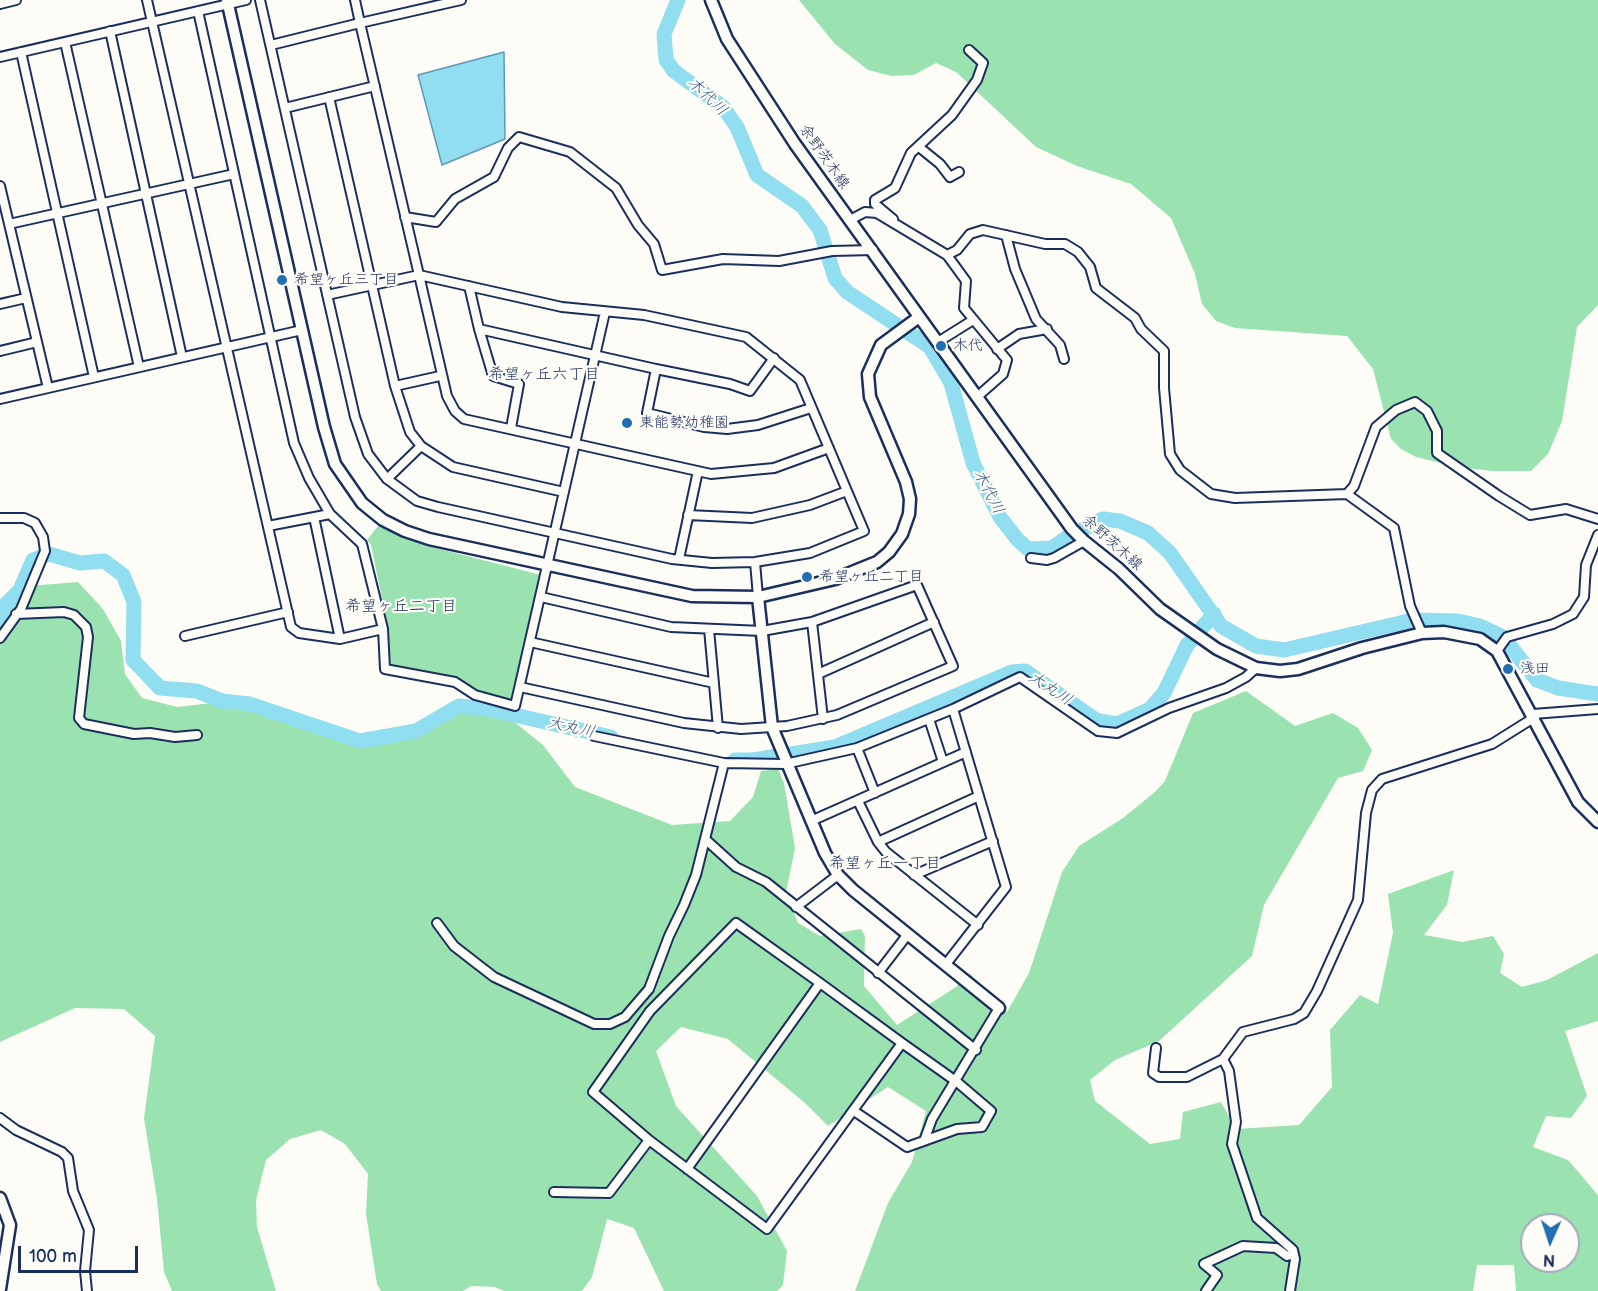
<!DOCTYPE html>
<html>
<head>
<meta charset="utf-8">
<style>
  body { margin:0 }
  #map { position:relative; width:1598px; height:1291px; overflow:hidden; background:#fdfcf7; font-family:"Balsamiq Sans",sans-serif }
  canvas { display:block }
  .north { position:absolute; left:1520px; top:1213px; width:60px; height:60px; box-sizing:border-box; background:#fdfcf7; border:2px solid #a3aaba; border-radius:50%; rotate:183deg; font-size:16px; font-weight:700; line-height:24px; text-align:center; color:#1b2f5e }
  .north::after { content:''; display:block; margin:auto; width:21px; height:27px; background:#1f6fb2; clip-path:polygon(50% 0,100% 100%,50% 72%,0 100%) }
  .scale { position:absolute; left:18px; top:1246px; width:120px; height:27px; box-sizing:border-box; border:3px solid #1b2f5e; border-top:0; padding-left:8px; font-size:18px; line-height:21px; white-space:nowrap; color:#1b2f5e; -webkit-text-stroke:4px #fdfcf7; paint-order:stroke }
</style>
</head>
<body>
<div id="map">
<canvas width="1598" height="1291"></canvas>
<div class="north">N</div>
<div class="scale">100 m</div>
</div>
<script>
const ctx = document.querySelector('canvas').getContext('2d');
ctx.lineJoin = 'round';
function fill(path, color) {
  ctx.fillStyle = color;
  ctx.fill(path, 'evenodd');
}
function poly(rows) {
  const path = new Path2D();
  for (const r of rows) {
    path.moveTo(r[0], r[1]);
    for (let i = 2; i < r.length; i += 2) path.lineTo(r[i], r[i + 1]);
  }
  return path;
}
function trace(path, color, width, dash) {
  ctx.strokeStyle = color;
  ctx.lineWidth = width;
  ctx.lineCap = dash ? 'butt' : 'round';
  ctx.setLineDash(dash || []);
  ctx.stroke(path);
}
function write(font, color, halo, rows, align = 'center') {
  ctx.font = font + ' "Balsamiq Sans","Klee One",sans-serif';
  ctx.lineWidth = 4.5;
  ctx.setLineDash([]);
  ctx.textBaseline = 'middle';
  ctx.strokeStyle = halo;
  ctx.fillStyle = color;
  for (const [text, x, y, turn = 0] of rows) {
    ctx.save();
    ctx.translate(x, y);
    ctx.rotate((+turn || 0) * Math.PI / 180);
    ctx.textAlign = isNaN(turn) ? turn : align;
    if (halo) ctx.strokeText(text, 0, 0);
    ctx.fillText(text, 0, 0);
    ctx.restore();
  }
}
fill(poly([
  [799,0,1598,0,1598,305,1577,327,1562,421,1548,454,1531,471,1493,471,1457,467,1416,457,1401,449,1391,439,1373,369,1347,336,1235,328,1216,321,1202,304,1195,274,1171,218,1131,184,1077,166,1036,147,956,72,936,63,914,75,892,76,868,70,835,44],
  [378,526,432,547,541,575,514,700,477,693,460,680,451,677,392,667,389,662,386,618,371,545,367,540],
  [78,582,103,609,121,641,125,674,142,698,177,707,212,703,351,734,388,734,487,700,543,745,575,787,672,825,730,821,753,797,761,771,778,769,784,783,795,848,786,892,798,923,820,936,861,929,865,936,864,986,897,1025,956,987,969,973,1007,1012,1029,973,1062,872,1079,846,1123,818,1155,792,1165,781,1193,713,1246,691,1295,726,1333,713,1358,728,1372,750,1363,771,1338,778,1264,905,1252,956,1159,1041,1115,1060,1090,1080,1095,1101,1150,1144,1180,1139,1183,1112,1221,1102,1236,1129,1299,1125,1332,1087,1330,1030,1360,995,1378,1004,1393,933,1388,894,1454,870,1447,905,1424,935,1462,942,1493,936,1504,954,1500,973,1522,987,1547,980,1598,953,1598,1021,1565,1031,1587,1096,1571,1118,1546,1116,1533,1147,1568,1160,1598,1195,1598,1291,1516,1291,1514,1265,1477,1265,1473,1291,855,1291,888,1203,912,1162,926,1111,888,1087,828,1126,805,1103,728,1039,681,1027,656,1051,676,1106,757,1196,787,1251,783,1285,777,1291,664,1291,634,1228,607,1219,592,1277,582,1291,504,1291,495,1287,471,1286,463,1291,381,1291,377,1284,366,1214,368,1174,345,1144,321,1130,290,1139,266,1160,256,1200,257,1227,276,1291,172,1291,164,1272,157,1199,144,1118,155,1036,124,1009,75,1008,0,1042,0,612,29,586],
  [1532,1225,1568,1225,1568,1261,1532,1261]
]), '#9ae3b1');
const water = poly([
  [504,52,505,139,442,165,418,75,504,52]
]);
fill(water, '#90deef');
trace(water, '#6198b5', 1.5);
trace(poly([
  [678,0,664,34,666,60,674,71,723,107,737,127,757,175,802,206,820,230,835,278,847,292,930,347,951,383,973,463,1000,517,1017,539,1028,549,1052,548,1066,538,1103,519,1120,521,1148,533,1170,553,1221,626,1256,646,1284,650,1413,620,1458,621,1480,626,1503,637,1537,680,1558,688,1598,694],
  [0,632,0,616,5,605,20,590,33,560,49,554,80,563,104,561,123,575,134,602,133,660,160,688,197,691,222,701,250,704,360,741,416,731,459,706,488,709,611,737],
  [735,760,753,760,835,747,1012,672,1025,671,1096,720,1117,724,1150,709,1164,693,1187,645,1214,614]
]), '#90deef', 15);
const street = poly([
  [147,0,291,627,299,633,340,639,383,629,385,669,455,682,475,695,515,706,605,312],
  [260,0,355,417,368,454,387,479,417,501,438,507,672,559,712,563,755,562,810,553,864,531,800,380,746,337,644,315,562,307,419,275,360,23,461,0],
  [0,4,16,0],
  [198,11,294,443,309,478,330,514,362,544,383,629],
  [110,31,182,357],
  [65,42,139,367],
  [271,45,360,23,355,0],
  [21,52,94,377],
  [0,57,246,0],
  [329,97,395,386,410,432,421,446,453,467,564,492],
  [285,108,375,86],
  [919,147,940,164,950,177,959,172],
  [0,186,48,388],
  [405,217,436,222,455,199,494,177,508,148,519,137,570,152,616,188,638,225,654,244,662,270,723,259,779,261,832,251,873,250],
  [893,219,875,204,875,200,895,188,911,153,952,115,977,80,983,63,969,50],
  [850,220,865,212,877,213,947,255,957,250,970,234,983,230,1045,244,1065,244,1078,252,1090,267,1096,288,1135,318,1141,329,1164,351,1164,388,1170,454,1180,470,1211,494,1235,498,1347,494,1394,528,1410,606,1422,633],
  [9,224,234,174],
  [1006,235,1015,269,1036,319,1060,345,1064,359],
  [947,255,966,281,964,308,1007,360,1003,374,978,396],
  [469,286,479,329,656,369],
  [327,295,419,275,447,396,455,411,464,419,711,474,774,468,829,448],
  [0,304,26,298],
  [479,329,493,376,519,384,511,428],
  [938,342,973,320],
  [997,349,1019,334,1047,329],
  [0,351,37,342],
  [774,358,750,391,730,384,656,369,647,413,704,427,727,429,758,425,811,408],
  [395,386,440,376],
  [0,399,302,330],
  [387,479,421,446],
  [1347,494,1354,486,1376,427,1396,410,1415,402,1427,411,1437,431,1437,453,1499,496,1530,515,1566,509,1598,519],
  [688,515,752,518,810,505,847,491],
  [314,517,340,639],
  [0,518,24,518,35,523,43,537,45,551,21,609,0,638],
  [268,526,330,514],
  [1031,558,1047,560,1054,558,1084,541],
  [679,559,698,471],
  [755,562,758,597],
  [16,614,64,612,74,615,86,627,88,637,79,718,84,724,134,734,150,733,175,737,197,735],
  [812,622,823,719],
  [709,629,718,728],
  [185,636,288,612],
  [530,642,714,683],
  [1497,651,1507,637,1553,624,1573,614,1584,597,1586,565,1598,535],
  [818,674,934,622],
  [520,687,684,723,741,729,787,726,837,715,953,666,917,585,812,622,762,631,671,627,541,597],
  [1533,714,1598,709],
  [929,719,943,762],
  [594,736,724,763,785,764,857,748,953,709,1020,677,1098,731,1117,733,1169,708,1226,688,1246,677,1256,668],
  [857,748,875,793],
  [858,801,878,842,886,852,978,925],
  [811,821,966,752],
  [705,839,736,867,766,882,976,1050],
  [878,842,979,796],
  [914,875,993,841],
  [796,907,838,875],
  [437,923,454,946,494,977,594,1024,610,1024,625,1017,649,989,669,936,684,905,696,875,724,763],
  [946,964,1006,887,953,709],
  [878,973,908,934],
  [1156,1048,1153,1073,1159,1077,1187,1077,1223,1059,1243,1032,1294,1019,1304,1013,1317,991,1358,900,1366,813,1372,790,1382,779,1492,744,1535,717],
  [1223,1059,1229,1071,1236,1122,1232,1144,1257,1218,1293,1250,1295,1259,1290,1291],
  [854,1111,907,1147,957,1129,982,1127,991,1111,957,1082,902,1043,820,983,736,923,650,1011,593,1092,649,1140,767,1229,902,1043],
  [0,1118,16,1130,62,1152,68,1158,73,1191,89,1230,85,1271,87,1291],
  [924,1141,932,1119,999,1008],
  [687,1169,820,983],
  [554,1192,609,1193,649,1140],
  [1206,1291,1217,1275,1204,1264,1243,1246,1276,1248,1287,1256,1294,1254]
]);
const secondary = poly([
  [227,0,324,427,335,464,362,503,383,520,405,531,429,539,692,596,758,597,835,579,877,562,889,552,902,534,909,514,910,499,906,482,870,397,868,374,881,345,919,317],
  [711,0,727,39,795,144,1072,529,1084,541,1119,569,1160,609,1217,649,1256,668,1280,671,1298,669,1362,648,1422,633,1444,632,1480,639,1497,651,1578,802,1598,822],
  [758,597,772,727,825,853,838,875,853,890,999,1008],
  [0,1198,10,1225,0,1289]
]);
trace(street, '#1b2f5e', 12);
trace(secondary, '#1b2f5e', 15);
trace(street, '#fdfcf7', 8);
trace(secondary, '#fdfcf7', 10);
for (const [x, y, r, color] of [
  [282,280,6,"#1f6fb2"],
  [941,346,6,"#1f6fb2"],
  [627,423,6,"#1f6fb2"],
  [807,577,6,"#1f6fb2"],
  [1508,669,6,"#1f6fb2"]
]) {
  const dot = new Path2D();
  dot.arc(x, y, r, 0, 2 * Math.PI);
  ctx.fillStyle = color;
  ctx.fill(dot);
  trace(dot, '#fdfcf7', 2);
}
write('15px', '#1b2f5e', '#fdfcf7', [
  ["余野茨木線",824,157,55],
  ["余野茨木線",1112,543,42]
]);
write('15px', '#1b2f5e', '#fdfcf7', [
  ["希望ヶ丘三丁目",294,280],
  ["木代",953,346],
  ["東能勢幼稚園",639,423],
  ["希望ヶ丘二丁目",819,577],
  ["浅田",1520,669]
], 'left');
write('italic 16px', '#385b82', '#fdfcf7', [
  ["木代川",707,97,43],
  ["木代川",988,492,62],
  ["大丸川",1050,689,34],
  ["大丸川",571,728,13]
]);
write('16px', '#1b2f5e', '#fdfcf7', [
  ["希望ヶ丘六丁目",544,375],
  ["希望ヶ丘二丁目",401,607],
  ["希望ヶ丘一丁目",885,864]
]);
</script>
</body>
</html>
